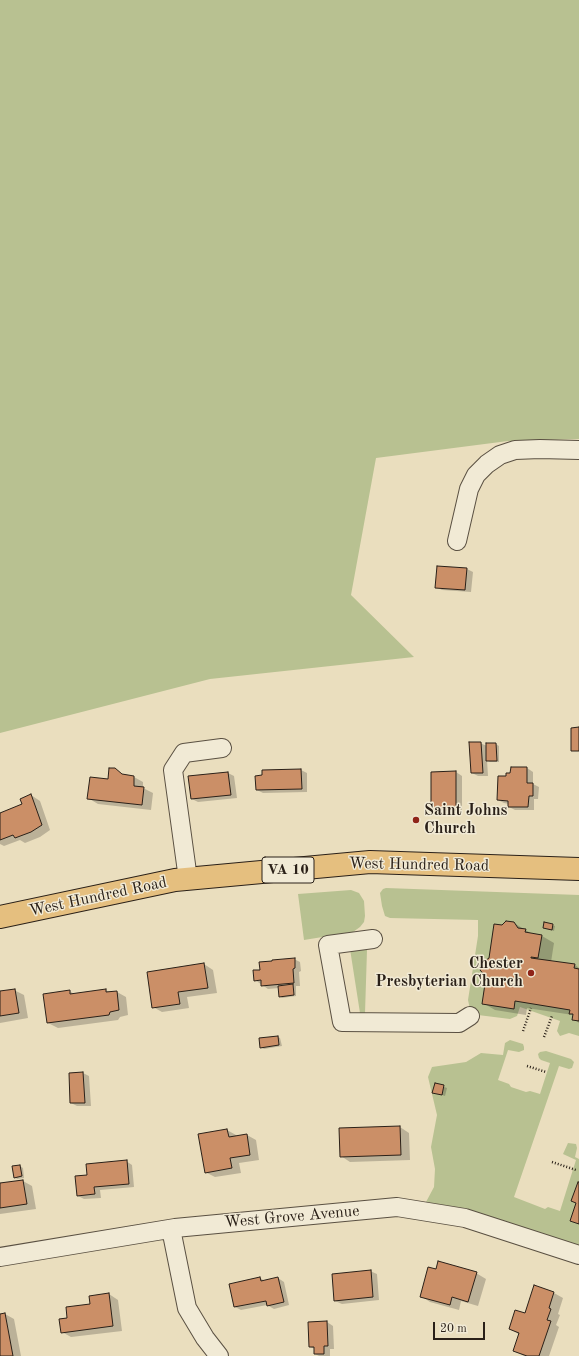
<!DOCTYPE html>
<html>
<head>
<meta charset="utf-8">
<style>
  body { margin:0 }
  #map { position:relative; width:579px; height:1356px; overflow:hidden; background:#eadebe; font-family:"Old Standard TT",serif }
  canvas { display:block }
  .scale { position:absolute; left:433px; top:1322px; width:52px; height:18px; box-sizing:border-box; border:2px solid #2a2018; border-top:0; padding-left:5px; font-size:12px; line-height:14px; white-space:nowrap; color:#2a2018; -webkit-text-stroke:3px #f1ead5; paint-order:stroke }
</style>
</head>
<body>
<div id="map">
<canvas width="579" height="1356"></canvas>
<div class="scale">20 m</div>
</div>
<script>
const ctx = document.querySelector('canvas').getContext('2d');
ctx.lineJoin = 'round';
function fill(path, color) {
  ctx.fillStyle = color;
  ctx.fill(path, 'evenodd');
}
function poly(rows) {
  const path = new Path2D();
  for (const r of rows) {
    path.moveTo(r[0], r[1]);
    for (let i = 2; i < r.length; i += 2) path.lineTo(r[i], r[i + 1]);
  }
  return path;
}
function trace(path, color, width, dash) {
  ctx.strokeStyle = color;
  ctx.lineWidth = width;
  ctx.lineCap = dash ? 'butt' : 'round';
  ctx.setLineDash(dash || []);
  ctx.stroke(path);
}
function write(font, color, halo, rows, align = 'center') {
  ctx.font = font + ' "Old Standard TT",serif';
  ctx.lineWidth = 3;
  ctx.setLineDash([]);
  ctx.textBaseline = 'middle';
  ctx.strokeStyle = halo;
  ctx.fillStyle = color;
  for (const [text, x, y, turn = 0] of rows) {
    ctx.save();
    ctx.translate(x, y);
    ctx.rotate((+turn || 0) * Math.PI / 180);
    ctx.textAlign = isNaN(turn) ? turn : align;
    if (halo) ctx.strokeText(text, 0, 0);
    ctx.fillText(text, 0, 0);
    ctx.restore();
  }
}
fill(poly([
  [0,0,579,0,579,439,508,441,376,458,351,595,414,657,210,679,0,733],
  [386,888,579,895,579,1036,569,1033,560,1036,557,1031,560,1021,520,1007,517,1016,510,1019,478,1015,470,1009,468,1000,478,936,478,920,390,918,385,916,382,906,380,893,383,889],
  [351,890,359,893,364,901,365,916,364,922,360,927,353,932,304,940,298,894],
  [350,949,365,949,367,950,365,1013,363,1014,360,1013],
  [510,1040,523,1044,524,1047,524,1050,519,1052,508,1050,498,1080,509,1084,511,1087,526,1092,530,1091,540,1094,550,1063,541,1060,539,1058,538,1054,540,1052,546,1051,571,1059,574,1062,572,1068,569,1069,559,1066,514,1197,545,1209,548,1207,560,1211,576,1160,563,1154,568,1143,576,1144,577,1148,575,1157,579,1159,579,1246,460,1208,426,1202,434,1187,435,1169,431,1147,437,1115,428,1077,432,1067,466,1062,481,1053,503,1055,505,1043]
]), '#b8c191');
fill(poly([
  [467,569,473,572,471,592,442,590,436,587],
  [480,743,487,746,487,744,496,744,499,746,499,762,490,762,487,760,488,776,478,776,472,773],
  [527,768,533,772,533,784,539,787,538,799,534,799,534,810,515,810,509,807,509,804,504,803,498,800,507,777],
  [115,769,125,776,134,777,143,782,143,788,153,793,151,810,98,804,88,798,109,780],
  [301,770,307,773,307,792,263,793,257,790],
  [456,772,462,776,462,813,438,813,432,810],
  [228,773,234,776,237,798,198,802,192,799,189,777],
  [31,795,40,801,50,830,40,837,25,843,20,840,4,846,0,844,0,815,24,805],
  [514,923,532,934,542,936,554,943,551,962,575,965,579,968,579,1023,574,1019,573,1015,527,1008,526,1015,495,1010,483,1003,490,959,502,926],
  [552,925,555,926,554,931,544,928],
  [294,959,300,962,301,971,299,972,300,986,296,986,296,996,282,998,280,996,279,988,268,989,255,980,261,971],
  [204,964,213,970,217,993,187,997,189,1008,162,1012,153,1007,148,973],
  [14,990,24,995,28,1018,0,1023,0,992],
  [106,990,110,993,117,992,126,997,128,1015,120,1017,118,1020,58,1028,48,1023,70,991,75,995],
  [278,1037,280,1038,282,1046,264,1049,261,1047],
  [83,1073,89,1076,91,1106,77,1106,71,1103,70,1074],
  [436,1084,447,1088,445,1096,433,1092],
  [400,1127,409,1133,410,1160,350,1162,341,1156],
  [227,1130,236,1135,237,1137,247,1135,256,1140,259,1160,239,1163,241,1173,215,1177,205,1172],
  [126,1161,132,1165,134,1187,100,1190,101,1198,84,1199,78,1196,88,1176],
  [20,1166,23,1168,24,1178,17,1179,15,1177],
  [23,1181,32,1186,36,1209,0,1214,0,1184],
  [437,1270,476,1273,486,1279,478,1306,461,1301,459,1310,430,1302,421,1296],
  [370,1271,377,1274,379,1300,342,1304,335,1301],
  [260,1278,265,1281,278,1278,284,1282,289,1305,274,1309,267,1305,241,1310,235,1307,230,1285],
  [535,1287,554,1293,563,1298,558,1314,560,1315,556,1325,559,1327,549,1356,524,1356,514,1351,520,1335,510,1329,525,1314],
  [109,1294,118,1300,122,1331,71,1337,62,1332,68,1319],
  [5,1314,14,1319,21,1356,0,1356,0,1315],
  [327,1322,333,1326,334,1349,330,1349,330,1356,319,1356,315,1354,315,1349,310,1347]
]), '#0003');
const building = poly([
  [437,566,467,568,465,590,435,588,437,566],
  [579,727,579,751,571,751,571,728,579,727],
  [469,742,481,742,483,773,471,773,469,742],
  [486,743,496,743,497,761,486,761,486,743],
  [511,767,527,767,527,783,533,783,533,796,529,796,528,807,508,807,508,801,497,800,498,776,506,776,506,773,510,773,511,767],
  [109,768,115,768,122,774,134,776,134,786,144,787,142,805,87,799,90,777,108,779,109,768],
  [301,769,302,789,256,790,255,776,262,775,262,770,301,769],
  [456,771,456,810,431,810,431,772,456,771],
  [228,772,231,795,191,799,188,776,228,772],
  [31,794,42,825,31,832,15,838,13,835,0,840,0,813,22,804,20,799,31,794],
  [506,921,514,922,518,928,526,929,525,932,542,935,538,958,531,957,531,958,575,964,574,968,579,969,579,1021,572,1020,573,1014,569,1014,570,1010,515,1001,514,1009,482,1004,486,977,480,970,482,963,489,958,494,924,502,925,506,921],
  [544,922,553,924,552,930,543,928,544,922],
  [295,958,295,968,293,969,294,983,261,986,261,980,254,981,253,970,260,970,259,962,272,961,272,960,295,958],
  [204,963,208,988,178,992,180,1004,152,1008,147,972,204,963],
  [293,984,294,995,279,997,278,986,293,984],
  [15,989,19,1013,0,1016,0,991,15,989],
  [106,989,106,992,117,991,119,1010,110,1012,109,1015,47,1023,43,994,70,990,70,994,106,989],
  [278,1036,279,1045,260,1048,259,1038,278,1036],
  [83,1072,85,1103,70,1103,69,1073,83,1072],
  [435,1083,444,1085,442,1095,432,1093,435,1083],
  [400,1126,401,1155,340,1157,339,1128,400,1126],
  [227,1129,229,1137,247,1134,250,1155,230,1158,232,1168,205,1173,198,1134,227,1129],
  [127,1160,129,1184,94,1187,95,1194,77,1196,75,1176,87,1175,86,1164,127,1160],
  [20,1165,22,1176,14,1178,12,1166,20,1165],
  [23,1180,27,1204,0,1208,0,1183,23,1180],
  [578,1182,579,1182,579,1224,570,1221,576,1203,571,1201,578,1182],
  [438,1261,477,1272,468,1302,452,1297,450,1305,420,1297,428,1267,436,1269,438,1261],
  [371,1270,373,1297,334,1301,332,1274,371,1270],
  [260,1277,261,1281,278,1277,284,1302,267,1306,266,1301,234,1307,229,1284,260,1277],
  [534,1285,554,1292,549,1308,551,1309,547,1320,551,1321,539,1356,527,1356,513,1351,519,1333,509,1329,515,1310,525,1313,534,1285],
  [109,1293,113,1326,61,1333,59,1319,67,1318,66,1307,90,1304,89,1296,109,1293],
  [5,1313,13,1356,0,1356,0,1314,5,1313],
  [327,1321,328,1346,324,1346,324,1354,314,1354,314,1347,309,1347,308,1322,327,1321]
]);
fill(building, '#cb8f67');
trace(building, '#2a2018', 1);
const minor = poly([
  [457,541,469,489,476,475,487,464,500,455,515,450,540,449,579,450],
  [188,879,173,770,184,753,222,748],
  [373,939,328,945,342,1022,459,1023,470,1016],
  [171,1229,187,1308,205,1338,219,1356],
  [0,1257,175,1228,397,1207,465,1218,579,1255]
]);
const major = poly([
  [0,917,175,880,370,862,579,869]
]);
trace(minor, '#5a5042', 20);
trace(major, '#2a2018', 24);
trace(poly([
  [476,967,481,967],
  [523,1031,531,1008],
  [544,1037,552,1016],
  [527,1066,546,1072],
  [552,1162,576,1170]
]), '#2a2018', 2.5, [1, 2]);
trace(minor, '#f1ead5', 18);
trace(major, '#e5bf7f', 22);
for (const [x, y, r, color] of [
  [416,820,4,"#8f2418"],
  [531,973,4,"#8f2418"]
]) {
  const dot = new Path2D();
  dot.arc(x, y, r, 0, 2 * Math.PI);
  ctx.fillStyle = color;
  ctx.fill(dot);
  trace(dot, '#f1ead5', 1.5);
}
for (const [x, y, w] of [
  [288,870,52]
]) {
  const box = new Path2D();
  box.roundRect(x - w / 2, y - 13, w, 26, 3);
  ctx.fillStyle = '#f1ead5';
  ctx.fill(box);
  trace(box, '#2a2018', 1);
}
write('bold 15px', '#2a2018', null, [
  ["VA 10",288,870]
]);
write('bold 16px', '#2a2018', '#f1ead5', [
  ["Saint Johns",424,811],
  ["Church",424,829],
  ["Chester",523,964,"right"],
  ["Presbyterian Church",523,982,"right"]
], 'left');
write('16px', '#2a2018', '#f1ead5', [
  ["West Hundred Road",419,865,1],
  ["West Hundred Road",98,897,-12],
  ["West Grove Avenue",292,1217,-5]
]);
</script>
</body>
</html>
